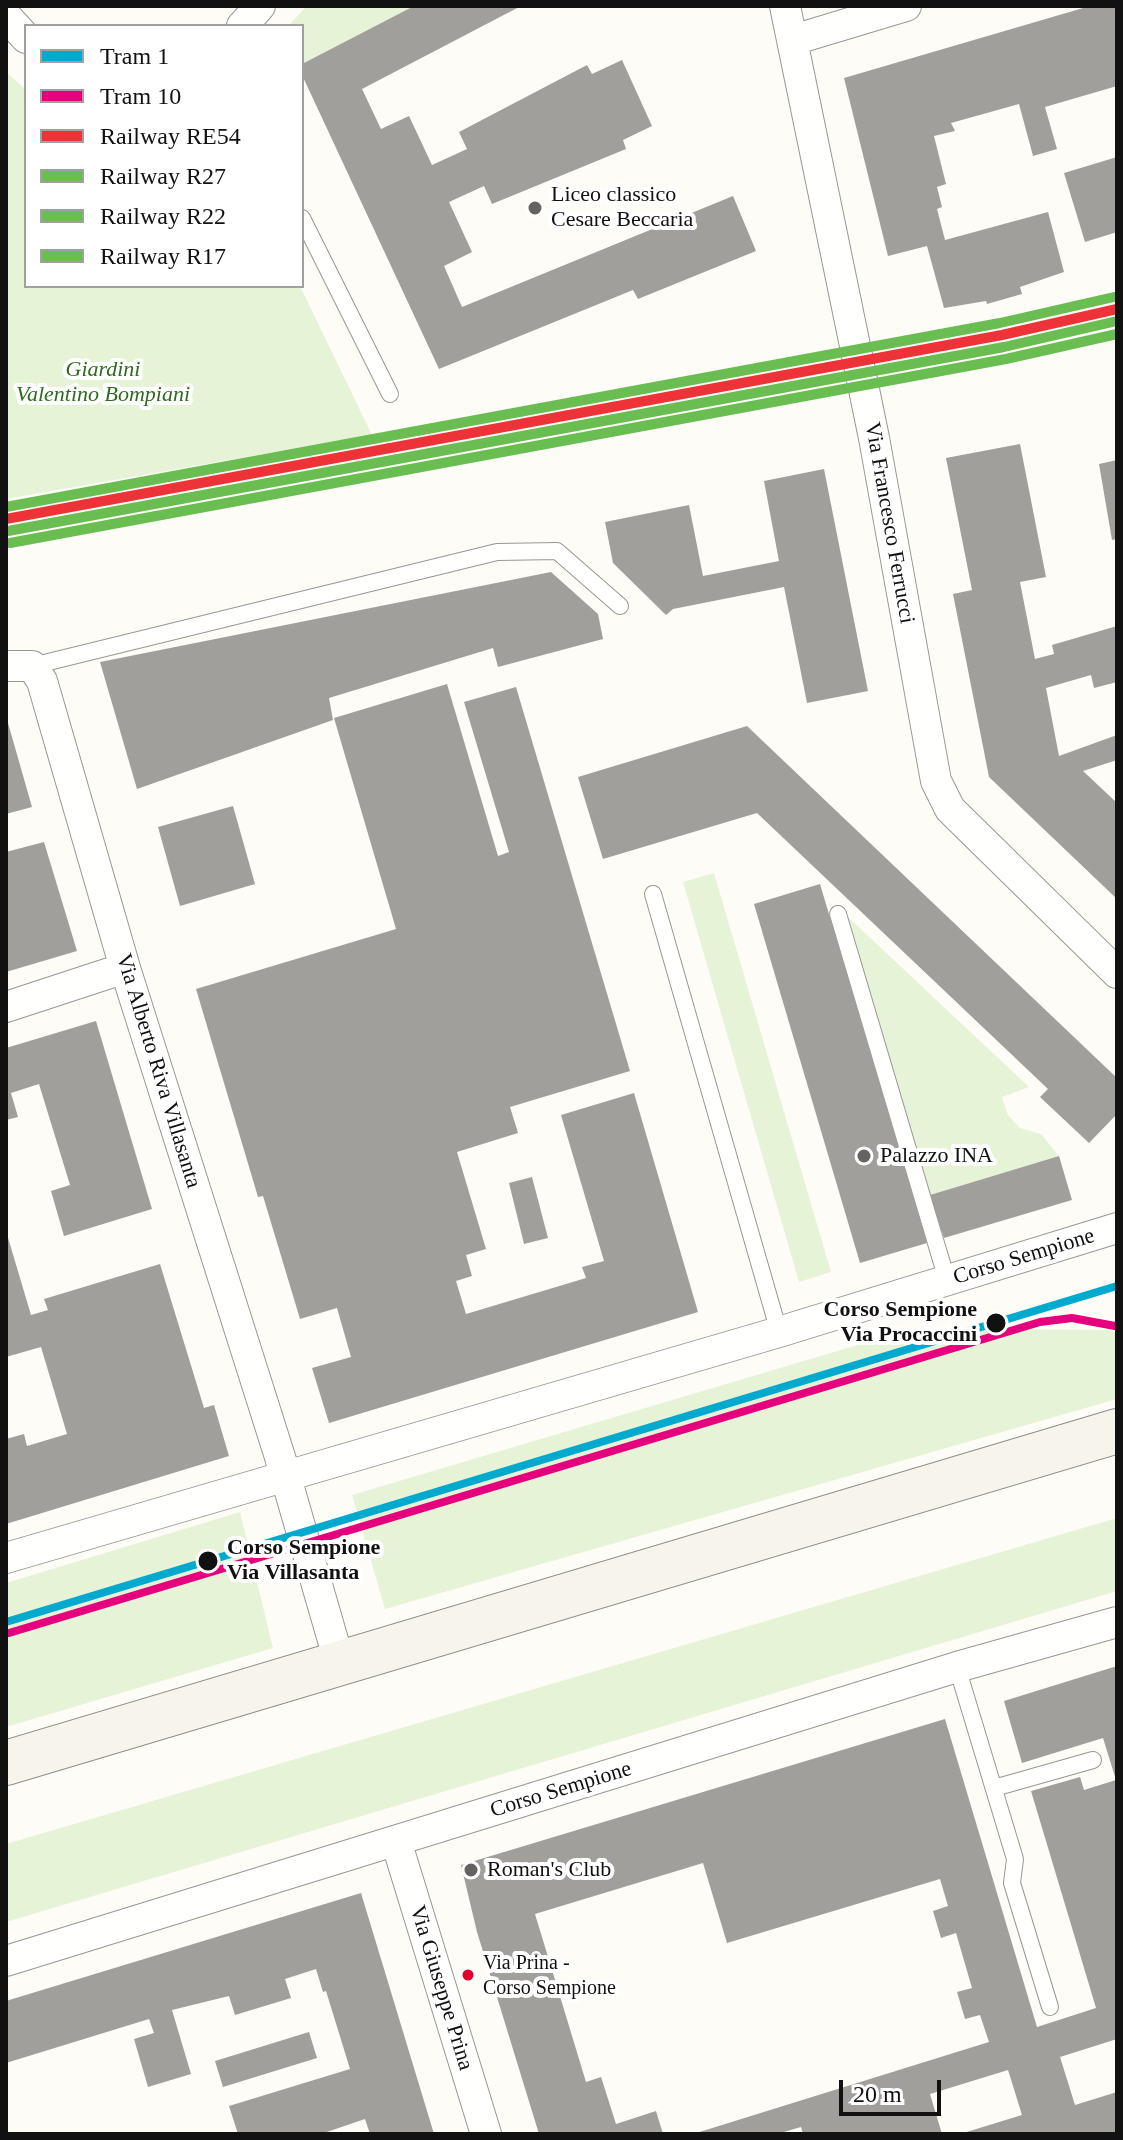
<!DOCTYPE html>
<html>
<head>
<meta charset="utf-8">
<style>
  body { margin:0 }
  #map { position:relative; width:1123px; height:2140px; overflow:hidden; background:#fdfcf7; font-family:"Times New Roman",serif }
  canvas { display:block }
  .frame { position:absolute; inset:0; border:8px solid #111; pointer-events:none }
  .legend { position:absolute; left:24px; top:24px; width:280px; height:264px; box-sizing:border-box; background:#fff; border:2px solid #a0a0a0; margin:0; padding:10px 14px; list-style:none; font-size:24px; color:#111 }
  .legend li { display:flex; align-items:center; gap:16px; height:40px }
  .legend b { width:40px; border:2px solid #a0a0a0 }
  .scale { position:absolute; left:839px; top:2080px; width:102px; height:36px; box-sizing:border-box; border:4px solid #111; border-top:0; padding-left:10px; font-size:24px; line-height:28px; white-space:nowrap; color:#111; -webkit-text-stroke:6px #fff; paint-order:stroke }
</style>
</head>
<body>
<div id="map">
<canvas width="1123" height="2140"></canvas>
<div class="frame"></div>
<ul class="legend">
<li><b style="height:10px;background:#00a9ce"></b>Tram 1</li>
<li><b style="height:10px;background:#e5007d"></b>Tram 10</li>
<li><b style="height:10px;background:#ee3338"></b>Railway RE54</li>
<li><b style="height:10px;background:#69bd51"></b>Railway R27</li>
<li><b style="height:10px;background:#69bd51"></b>Railway R22</li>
<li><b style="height:10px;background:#69bd51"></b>Railway R17</li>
</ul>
<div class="scale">20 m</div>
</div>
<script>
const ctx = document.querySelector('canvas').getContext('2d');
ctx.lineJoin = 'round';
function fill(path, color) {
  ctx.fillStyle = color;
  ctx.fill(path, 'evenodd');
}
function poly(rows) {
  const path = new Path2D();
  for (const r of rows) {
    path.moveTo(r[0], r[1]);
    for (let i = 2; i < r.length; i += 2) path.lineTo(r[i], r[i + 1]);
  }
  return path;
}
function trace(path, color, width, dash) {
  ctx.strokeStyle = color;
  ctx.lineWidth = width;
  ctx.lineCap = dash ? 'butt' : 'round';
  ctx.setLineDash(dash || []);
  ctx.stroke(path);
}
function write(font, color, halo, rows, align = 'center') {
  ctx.font = font + ' "Times New Roman",serif';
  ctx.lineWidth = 8;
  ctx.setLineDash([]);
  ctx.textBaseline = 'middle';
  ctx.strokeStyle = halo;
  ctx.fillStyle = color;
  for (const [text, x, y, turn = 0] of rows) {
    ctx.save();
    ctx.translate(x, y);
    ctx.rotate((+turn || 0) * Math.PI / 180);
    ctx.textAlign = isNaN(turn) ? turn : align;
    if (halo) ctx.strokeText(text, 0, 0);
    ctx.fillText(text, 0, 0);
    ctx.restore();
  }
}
fill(poly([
  [307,6,414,6,302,64,302,26,288,26],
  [6,72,26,90,26,286,300,286,372,435,6,499],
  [714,873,831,1272,799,1282,683,882],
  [848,917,1029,1087,1002,1097,1008,1115,1020,1128,1041,1134,1059,1156,930,1195],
  [915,1328,1109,1330,1117,1333,1117,1399,385,1609,352,1495],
  [240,1512,273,1648,6,1727,6,1583],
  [1117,1518,1117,1591,6,1922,6,1844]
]), '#e7f3d7');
fill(poly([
  [414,6,521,6,362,89,381,129,409,116,432,165,467,149,459,132,587,65,592,74,622,60,652,126,623,140,626,149,492,204,484,186,449,202,472,252,444,266,462,307,733,196,756,251,638,299,633,290,439,369,302,75,302,64],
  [1090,6,1117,6,1117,86,1045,107,1057,149,1033,156,1019,104,951,123,955,131,934,136,946,184,937,187,942,207,937,209,945,240,1048,212,1064,272,1020,287,1022,294,987,304,986,301,944,308,927,246,888,256,844,78],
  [1117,157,1117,232,1085,242,1064,173],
  [1020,444,1046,577,1020,582,1035,659,1054,654,1052,645,1117,626,1117,682,1094,688,1091,675,1046,688,1059,756,1117,735,1117,760,1083,771,1117,803,1117,899,989,777,953,594,972,590,946,458],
  [1117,460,1117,539,1112,540,1099,464],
  [824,469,868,691,807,703,784,587,673,609,666,615,613,563,605,522,689,505,703,576,779,561,764,481],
  [551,572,598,614,603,639,498,667,493,648,329,698,333,720,137,789,100,662],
  [447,684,498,856,509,852,464,702,516,687,630,1071,510,1107,518,1133,457,1152,486,1249,466,1255,472,1276,456,1281,466,1314,586,1278,582,1267,604,1261,561,1115,634,1093,698,1312,329,1423,312,1368,351,1357,337,1308,300,1319,263,1196,258,1197,196,989,396,929,334,718],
  [6,716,32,807,6,814],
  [747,726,1117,1078,1117,1114,1089,1143,1040,1097,1048,1089,757,813,603,859,578,777],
  [233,806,255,884,180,906,158,827],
  [44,842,77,951,6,972,6,852],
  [820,884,927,1243,860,1263,754,904],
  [96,1021,152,1209,64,1236,51,1191,70,1185,39,1084,11,1093,18,1117,6,1120,6,1048],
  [1059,1156,1072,1200,944,1238,930,1195],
  [532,1177,548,1238,524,1244,509,1183],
  [6,1231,31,1315,48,1310,44,1299,160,1264,204,1408,214,1405,229,1456,6,1524,6,1439,24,1434,27,1446,67,1434,41,1347,6,1357],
  [1117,1666,1117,2039,1060,2057,1075,2105,1117,2092,1117,2134,960,2134,1022,2115,1008,2070,930,2094,942,2134,803,2134,801,2127,777,2134,693,2134,989,2042,980,2015,965,2019,957,1992,972,1988,956,1933,941,1938,933,1911,948,1906,940,1879,727,1943,703,1863,535,1914,586,2082,601,2077,616,2124,656,2111,663,2134,539,2134,477,1932,461,1865,945,1719,1037,2027,1096,2008,1031,1791,1080,1777,1084,1790,1116,1780,1103,1738,1022,1763,1004,1701],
  [361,1893,434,2134,370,2134,365,2119,321,2134,238,2134,229,2106,350,2069,326,1991,323,1992,316,1969,285,1979,291,1998,235,2015,229,1996,172,2010,191,2074,148,2087,134,2039,154,2033,149,2019,6,2063,6,2001],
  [309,2032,317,2058,223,2087,215,2061]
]), '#a19f9c');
const lane = poly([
  [302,218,390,394],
  [32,666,497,552,557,551,620,606],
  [653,894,779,1332],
  [838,914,947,1280],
  [957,1667,1015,1859,1012,1883,1050,2007],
  [994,1788,1093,1760]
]);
const street = poly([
  [785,6,874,438,936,781,950,809,1117,973],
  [6,16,26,38],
  [242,26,260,6],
  [793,40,906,6],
  [6,666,32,666,42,681,125,968,280,1457,339,1661],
  [6,1007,125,968],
  [6,1558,779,1332,1117,1228],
  [396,1841,486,2134],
  [6,1961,957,1667,1117,1622]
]);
const secondary = poly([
  [6,1763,1117,1431]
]);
trace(lane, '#979795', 18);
trace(street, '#979795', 32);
trace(secondary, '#8e8d8b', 46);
trace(lane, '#fffffe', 16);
trace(street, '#fffffe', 30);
trace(secondary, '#f6f4eb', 44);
trace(poly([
  [6,519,1002,335,1117,309]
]), '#ee3338', 10);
trace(poly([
  [8,531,1004,347,1117,321]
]), '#69bd51', 10);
trace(poly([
  [6,507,1000,323,1114,297]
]), '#69bd51', 10);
trace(poly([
  [10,543,1006,359,1117,334]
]), '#69bd51', 10);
trace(poly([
  [6,1622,1117,1286]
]), '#00a9ce', 8);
trace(poly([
  [9,1633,1040,1322,1072,1318,1115,1326]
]), '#e5007d', 8);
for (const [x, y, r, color] of [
  [535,208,8,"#646362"],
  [864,1156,8,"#646362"],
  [996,1323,11,"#111"],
  [208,1561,11,"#111"],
  [471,1870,8,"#646362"],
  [468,1975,7,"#e4002b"]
]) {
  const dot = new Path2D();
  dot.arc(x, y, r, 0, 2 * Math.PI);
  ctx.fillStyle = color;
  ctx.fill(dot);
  trace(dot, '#fff', 3);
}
write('20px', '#111', '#fff', [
  ["Via Prina -",483,1964],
  ["Corso Sempione",483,1989]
], 'left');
write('22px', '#111', '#fff', [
  ["Liceo classico",551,195],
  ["Cesare Beccaria",551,220],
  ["Palazzo INA",880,1156],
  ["Roman's Club",487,1870]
], 'left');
write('italic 22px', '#2f6b1f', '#fff', [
  ["Giardini",103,370],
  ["Valentino Bompiani",103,395]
]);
write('22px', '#111', '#fff', [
  ["Via Francesco Ferrucci",889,523,80],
  ["Via Alberto Riva Villasanta",158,1071,73],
  ["Corso Sempione",1024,1257,-17],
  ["Corso Sempione",561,1790,-17],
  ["Via Giuseppe Prina",441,1988,73]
]);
write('bold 22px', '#111', '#fff', [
  ["Corso Sempione",977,1310],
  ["Via Procaccini",977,1335],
  ["Corso Sempione",227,1548,"left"],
  ["Via Villasanta",227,1573,"left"]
], 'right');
</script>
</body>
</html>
